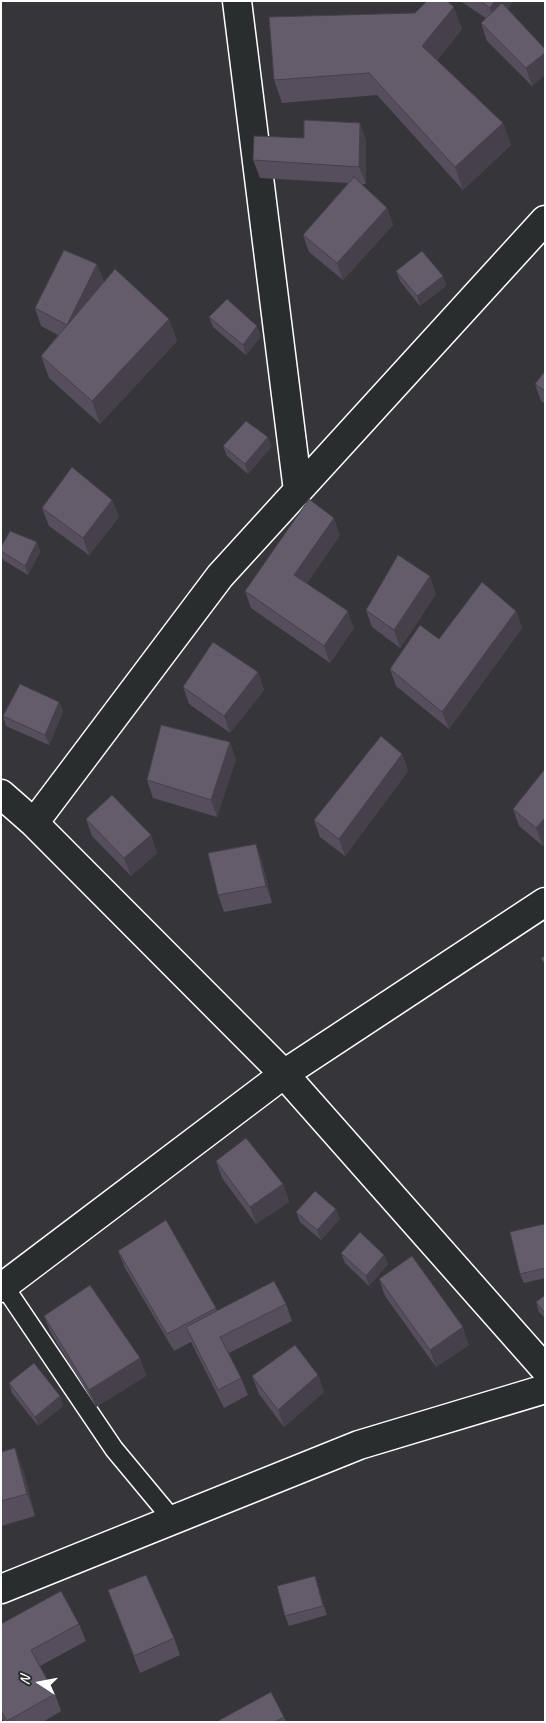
<!DOCTYPE html>
<html>
<head>
<meta charset="utf-8">
<style>
  body { margin:0 }
  #map { position:relative; width:546px; height:1723px; overflow:hidden; background:#36363a; font-family:Caveat,sans-serif }
  canvas { display:block }
  .frame { position:absolute; inset:0; border:2px solid #fff; pointer-events:none }
  .north { position:absolute; left:15px; top:1658px; width:50px; height:50px; -webkit-text-stroke:4px #2a2d2e; paint-order:stroke; rotate:281deg; font-size:14px; font-weight:700; line-height:20px; text-align:center; color:#fff }
  .north::after { content:''; display:block; margin:auto; width:18px; height:22px; background:#fff; clip-path:polygon(50% 0,100% 100%,50% 72%,0 100%) }
</style>
</head>
<body>
<div id="map">
<canvas width="546" height="1723"></canvas>
<div class="frame"></div>
<div class="north">N</div>
</div>
<script>
const ctx = document.querySelector('canvas').getContext('2d');
ctx.lineJoin = 'round';
function poly(rows) {
  const path = new Path2D();
  for (const r of rows) {
    path.moveTo(r[0], r[1]);
    for (let i = 2; i < r.length; i += 2) path.lineTo(r[i], r[i + 1]);
  }
  return path;
}
function trace(path, color, width, dash) {
  ctx.strokeStyle = color;
  ctx.lineWidth = width;
  ctx.lineCap = dash ? 'butt' : 'round';
  ctx.setLineDash(dash || []);
  ctx.stroke(path);
}
function fill(path, color) {
  ctx.fillStyle = color;
  ctx.fill(path, 'evenodd');
}
const lane = poly([
  [4,1286,114,1449,173,1520]
]);
const street = poly([
  [237,1,298,491],
  [1,794,34,823,284,1074,545,1369],
  [34,823,220,576,545,220],
  [1,1288,284,1074,545,902],
  [1,1589,359,1445,545,1389]
]);
trace(lane, '#fff', 21);
trace(street, '#fff', 31);
trace(lane, '#2a2d2e', 18);
trace(street, '#2a2d2e', 28);
fill(poly([
  [460,1,513,1,508,9,545,49,545,75,532,86,487,41,481,23,486,18],
  [462,29,437,60,503,123,511,145,463,190,377,95,282,103,274,80],
  [360,123,366,141,366,184,362,184,387,208,393,225,343,280,309,252,303,235,348,183,260,178,253,160,304,138],
  [396,271,443,276,446,286,420,306,400,281],
  [104,281,102,283,169,319,177,341,100,424,49,378,41,356,58,335,41,326,35,308],
  [209,317,261,336,246,355,213,327],
  [535,384,545,391,545,404,541,401],
  [223,446,272,446,248,474,227,456],
  [112,500,119,517,89,555,49,526,42,508],
  [340,535,307,583,354,628,330,663,251,608,245,591],
  [37,542,40,552,28,575,3,560,1,555,1,547],
  [436,594,400,648,372,627,366,610],
  [516,611,522,628,449,729,396,686,390,669,439,639],
  [258,672,264,690,230,733,189,704,183,687],
  [59,702,63,712,49,745,6,726,3,716],
  [402,754,408,771,345,856,320,837,314,820],
  [236,759,217,817,153,798,147,780],
  [545,769,545,843,543,846,519,826,513,809],
  [86,819,151,835,157,853,131,876,92,836],
  [256,844,262,862,272,903,224,912,218,895],
  [216,1161,283,1184,289,1202,256,1224,222,1178],
  [296,1212,340,1219,321,1240,300,1222],
  [545,1227,545,1278,524,1283,520,1274],
  [118,1251,216,1308,217,1311,286,1304,292,1321,229,1353,241,1378,248,1395,224,1408,191,1342,174,1351,125,1268],
  [341,1253,384,1255,388,1264,369,1286,345,1263],
  [379,1279,469,1345,436,1367,385,1296],
  [545,1295,545,1318,539,1312,536,1302],
  [44,1316,140,1358,146,1376,96,1407,51,1333],
  [318,1375,324,1392,284,1427,259,1394,252,1376],
  [9,1383,60,1396,63,1406,38,1426,12,1393],
  [1,1452,23,1470,35,1516,1,1526],
  [318,1586,327,1615,289,1626,285,1616],
  [108,1590,174,1638,180,1655,140,1673],
  [1,1624,79,1624,86,1641,40,1666,55,1694,61,1711,43,1722,4,1722,1,1716],
  [284,1717,286,1722,216,1722]
]), '#564e5c');
fill(poly([
  [495,1,513,1,497,26,490,8],
  [454,7,462,29,430,69,422,46],
  [545,53,545,75,532,86,526,68],
  [360,123,366,141,366,184,359,167],
  [503,123,511,145,463,190,455,167],
  [387,208,393,225,343,280,337,263],
  [97,264,104,281,73,343,67,325],
  [443,276,446,286,420,306,417,296],
  [169,319,177,341,100,424,92,401],
  [257,326,261,336,246,355,243,345],
  [268,437,272,446,248,474,245,464],
  [112,500,119,517,89,555,83,538],
  [334,518,340,535,301,592,294,575],
  [37,542,40,552,28,575,25,566],
  [430,576,436,594,400,648,394,630],
  [348,611,354,628,330,663,324,646],
  [516,611,522,628,449,729,442,712],
  [258,672,264,690,230,733,224,716],
  [59,702,63,712,49,745,45,735],
  [230,742,236,759,217,817,211,800],
  [402,754,408,771,345,856,339,839],
  [545,818,545,843,543,846,536,828],
  [151,835,157,853,131,876,124,858],
  [256,844,262,862,272,903,266,886],
  [283,1184,289,1202,256,1224,250,1207],
  [336,1209,340,1219,321,1240,317,1230],
  [384,1255,388,1264,369,1286,366,1276],
  [463,1327,469,1345,436,1367,430,1350],
  [140,1358,146,1376,96,1407,89,1390],
  [318,1375,324,1392,284,1427,278,1410],
  [60,1396,63,1406,38,1426,35,1417],
  [15,1448,23,1470,35,1516,27,1494],
  [315,1576,318,1586,327,1615,323,1606]
]), '#46404b');
const building = poly([
  [427,1,447,1,454,7,422,46,503,123,455,167,369,73,274,80,269,17,415,13,427,1],
  [480,1,495,1,490,8,480,1],
  [502,3,545,49,545,53,526,68,481,23,502,3],
  [304,120,360,123,359,167,253,160,254,136,304,138,304,120],
  [354,177,387,208,337,263,303,235,354,177],
  [64,250,97,264,67,325,35,308,64,250],
  [422,251,443,276,417,296,396,271,422,251],
  [115,269,169,319,92,401,41,356,115,269],
  [227,299,257,326,243,345,209,317,227,299],
  [545,371,545,391,535,384,545,371],
  [246,421,268,437,245,464,223,446,246,421],
  [72,467,112,500,83,538,42,508,72,467],
  [309,499,334,518,294,575,348,611,324,646,245,591,309,499],
  [10,531,37,542,25,566,1,551,1,547,10,531],
  [398,555,430,576,394,630,366,610,398,555],
  [482,582,516,611,442,712,390,669,420,625,439,639,482,582],
  [213,642,258,672,224,716,183,687,213,642],
  [20,684,59,702,45,735,3,716,20,684],
  [161,725,230,742,211,800,147,780,161,725],
  [381,736,402,754,339,839,314,820,381,736],
  [545,769,545,818,536,828,513,809,545,769],
  [112,795,151,835,124,858,86,819,112,795],
  [256,844,266,886,218,895,208,853,256,844],
  [545,956,545,964,541,958,545,956],
  [246,1138,283,1184,250,1207,216,1161,246,1138],
  [315,1191,336,1209,317,1230,296,1212,315,1191],
  [166,1220,216,1308,167,1334,118,1251,166,1220],
  [544,1224,545,1228,545,1268,520,1274,510,1232,544,1224],
  [360,1232,384,1255,366,1276,341,1253,360,1232],
  [412,1256,463,1327,430,1350,379,1279,412,1256],
  [274,1281,286,1304,220,1337,241,1378,218,1390,186,1327,274,1281],
  [90,1285,140,1358,89,1390,44,1316,90,1285],
  [545,1295,545,1313,536,1302,545,1295],
  [295,1345,318,1375,278,1410,252,1376,295,1345],
  [34,1363,60,1396,35,1417,9,1383,34,1363],
  [15,1448,27,1494,1,1501,1,1452,15,1448],
  [146,1575,174,1638,134,1656,108,1590,146,1575],
  [315,1576,323,1606,285,1616,277,1586,315,1576],
  [61,1591,79,1624,31,1650,55,1694,7,1721,1,1710,1,1624,61,1591],
  [271,1692,284,1717,274,1722,216,1722,271,1692]
]);
fill(building, '#645b6b');
trace(building, '#46404b', 1);
</script>
</body>
</html>
